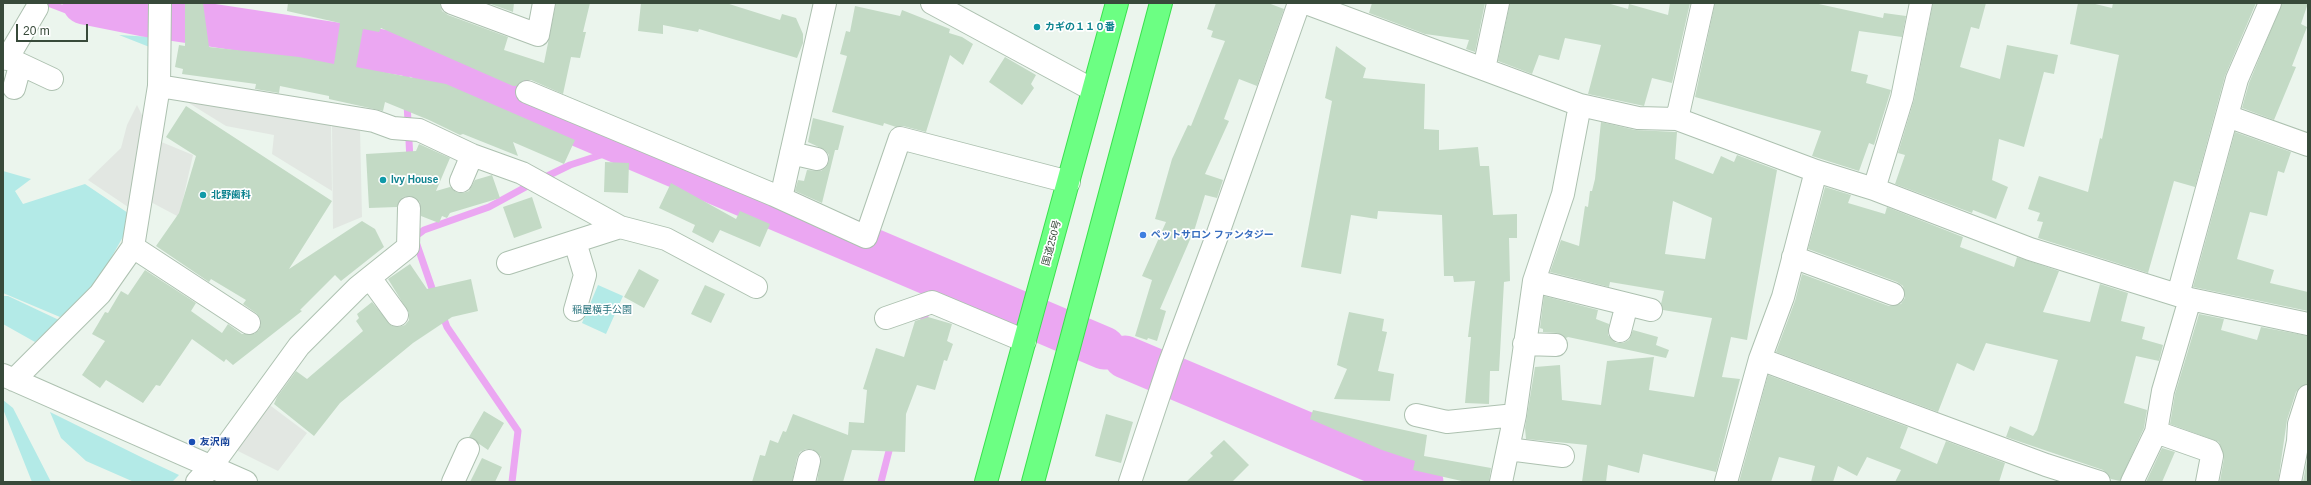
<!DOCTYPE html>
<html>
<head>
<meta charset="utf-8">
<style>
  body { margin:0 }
  #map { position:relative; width:2311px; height:485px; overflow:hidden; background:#ebf5ed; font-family:Arial,sans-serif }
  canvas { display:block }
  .frame { position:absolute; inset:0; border:4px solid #384a3a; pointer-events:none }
  .scale { position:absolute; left:16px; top:24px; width:72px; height:18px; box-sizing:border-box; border:2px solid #384a3a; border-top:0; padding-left:5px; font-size:12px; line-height:14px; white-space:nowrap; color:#384a3a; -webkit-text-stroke:3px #fff; paint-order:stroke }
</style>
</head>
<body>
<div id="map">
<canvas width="2311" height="485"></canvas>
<div class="frame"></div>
<div class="scale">20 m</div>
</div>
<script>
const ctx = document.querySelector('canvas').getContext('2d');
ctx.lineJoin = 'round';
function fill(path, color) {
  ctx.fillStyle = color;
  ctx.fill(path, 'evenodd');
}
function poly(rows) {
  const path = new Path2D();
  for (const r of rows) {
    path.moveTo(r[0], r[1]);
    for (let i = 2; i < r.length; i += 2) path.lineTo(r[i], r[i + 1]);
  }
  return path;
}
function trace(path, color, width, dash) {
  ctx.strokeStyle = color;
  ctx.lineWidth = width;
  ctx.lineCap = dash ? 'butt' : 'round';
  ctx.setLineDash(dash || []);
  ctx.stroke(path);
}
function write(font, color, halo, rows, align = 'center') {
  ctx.font = font + ' Arial,"Noto Sans JP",sans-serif';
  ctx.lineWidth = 3.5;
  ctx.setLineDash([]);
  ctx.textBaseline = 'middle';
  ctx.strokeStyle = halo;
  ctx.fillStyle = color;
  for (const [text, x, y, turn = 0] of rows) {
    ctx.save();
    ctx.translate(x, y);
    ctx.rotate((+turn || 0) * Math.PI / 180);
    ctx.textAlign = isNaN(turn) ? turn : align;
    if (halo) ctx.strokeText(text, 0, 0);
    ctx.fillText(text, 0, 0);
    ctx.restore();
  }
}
fill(poly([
  [119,35,152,37,152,48],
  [3,171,31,179,15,191,23,204,85,184,131,215,124,235,93,290,60,317,3,293],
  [598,285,623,296,606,334,582,323],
  [3,296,8,296,59,320,35,342,3,324],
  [3,400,13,408,51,482,32,482,3,409],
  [50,412,145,459,179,475,172,482,134,482,86,461,61,438]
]), '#b3eae7');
fill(poly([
  [184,100,331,125,332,191,272,154,274,135,226,126],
  [137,105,146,123,134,211,88,180,121,148,127,125],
  [332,125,360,128,362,217,333,229],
  [159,141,193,155,179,217,147,200],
  [267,403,307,433,278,471,236,450]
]), '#e2e7e2');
trace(poly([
  [48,3,95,21,240,36,351,52,406,70,406,85],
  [407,103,410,160],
  [412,239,424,230,489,207,533,183,570,165,607,153,622,143],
  [416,242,435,297],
  [442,314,447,327,518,431,512,482],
  [922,327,935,277],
  [881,482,891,443]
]), '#eba7f2', 7);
trace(poly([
  [84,3,144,15,416,56,1104,348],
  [1125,357,1422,482]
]), '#eba7f2', 43);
fill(poly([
  [185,3,203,3,209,47,299,57,334,64,340,23,287,11,288,3,440,3,442,11,448,15,508,37,504,50,544,63,556,3,590,3,583,32,586,32,580,58,571,57,563,94,531,80,525,80,516,86,513,86,381,28,379,32,363,29,356,67,446,84,575,140,564,164,513,142,518,156,463,134,460,135,429,120,385,102,383,111,329,99,329,96,280,86,279,93,255,89,256,84,182,74,183,69,175,67,179,45,185,46],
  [488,3,514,3,513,12],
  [641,3,726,3,780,20,782,14,796,18,803,34,803,43,797,58,699,29,698,32,663,25,663,34,638,31],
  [1216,3,1268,3,1284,9,1257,86,1239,79,1224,119,1229,121,1205,174,1223,180,1217,198,1205,195,1195,228,1160,309,1166,311,1157,341,1148,338,1147,340,1135,336,1152,280,1142,276,1166,222,1155,219,1172,159,1188,125,1191,126,1225,41,1211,37,1213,31,1207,29],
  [1372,3,1485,3,1475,52,1466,49,1469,40,1425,34,1369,13],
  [1510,3,1607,3,1628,9,1629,4,1668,15,1670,3,1690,3,1672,83,1652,78,1644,106,1588,94,1601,45,1565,38,1559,60,1539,55,1532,74,1498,61],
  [1715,3,1814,3,1883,18,1884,13,1906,16,1902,37,1859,31,1851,71,1868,75,1866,83,1891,90,1874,145,1869,143,1859,171,1812,156,1821,131,1695,97],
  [1933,3,1986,3,1979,29,1971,27,1960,67,2000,79,2007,45,2058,55,2054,74,2044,72,2024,147,1999,139,1992,180,2008,187,1996,219,1973,210,1972,213,1895,184,1905,155,1898,153,1914,100],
  [2078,3,2091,3,2112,8,2113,3,2256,3,2225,76,2195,187,2174,181,2148,273,2038,238,2043,222,2037,221,2040,213,2028,209,2039,176,2088,192,2100,138,2102,139,2119,55,2070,44],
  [2282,3,2308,3,2301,24,2307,27,2292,66,2296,67,2274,120,2242,108,2249,83],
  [855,6,900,16,902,10,950,29,949,33,962,37,973,44,963,65,950,55,926,132,903,126,896,127,884,123,883,126,832,112,847,56,840,54,846,31,850,32],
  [1336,46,1366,68,1363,78,1425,84,1424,129,1439,130,1439,150,1478,147,1480,166,1489,166,1493,215,1517,214,1517,238,1509,238,1510,281,1504,282,1499,371,1490,371,1489,404,1465,403,1471,337,1468,337,1475,281,1454,282,1453,276,1444,276,1442,215,1378,211,1377,219,1351,215,1341,274,1301,267,1332,101,1325,98],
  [1005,57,1036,75,1031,84,1034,88,1022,105,989,82],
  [186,106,332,201,289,269,362,221,375,229,384,247,341,281,335,275,300,310,302,311,233,365,226,359,224,362,192,339,160,386,156,385,143,403,106,380,100,388,82,375,105,341,92,334,105,312,108,313,121,291,128,295,145,270,196,303,191,311,222,333,228,324,242,334,254,334,259,330,261,324,260,318,256,313,243,304,246,300,211,279,209,282,156,246,179,213,196,156,166,137],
  [813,118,844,126,838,150,835,150,822,203,795,191,798,180,804,181,807,170,821,171,826,167,829,161,829,155,825,150,808,142],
  [1601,122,1635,130,1677,132,1675,159,1713,174,1721,156,1734,162,1737,155,1777,170,1747,340,1731,337,1722,377,1740,379,1716,472,1643,454,1639,473,1608,465,1606,482,1582,482,1587,445,1526,439,1525,428,1535,367,1560,365,1562,400,1601,405,1607,361,1654,357,1649,390,1694,397,1712,318,1663,310,1661,304,1664,291,1610,282,1609,287,1550,272,1561,240,1579,246,1585,206,1588,207,1590,191,1592,191,1595,179],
  [1673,201,1712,218,1705,259,1665,254],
  [2235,132,2291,152,2284,173,2278,171,2267,216,2250,212,2237,259,2274,270,2270,283,2308,292,2308,311,2193,287],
  [419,144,450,158,436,191,450,187,456,192,463,193,469,191,475,180,492,175,500,198,450,213,447,218,442,216,439,223,421,216,420,202,410,196,403,197,397,207,369,208,366,154,416,151],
  [605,162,629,163,628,193,604,192],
  [671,183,736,219,740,211,770,224,760,247,720,230,713,243,692,232,695,225,659,208],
  [1825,187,1851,195,1848,203,1885,214,1887,207,1963,237,1960,247,2014,267,2017,257,2059,271,2043,312,2090,322,2100,284,2128,293,2121,321,2145,327,2142,339,2163,345,2159,361,2136,356,2124,403,2147,410,2144,428,2120,481,2111,479,2103,470,2006,437,2010,426,2033,436,2037,430,2058,360,1986,343,1974,371,1957,363,1938,412,1776,352,1795,301,1802,274,1889,306,1901,304,1905,298,1903,286,1897,282,1808,249],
  [532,197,542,228,514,238,503,207],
  [410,264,427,289,471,279,478,311,452,317,413,343,340,403,314,436,274,404,277,397,296,371,307,379,363,331,356,321,359,318,357,314,372,302,392,326,399,327,405,325,409,320,409,313,388,279],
  [639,269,659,280,644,308,624,297],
  [705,285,725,294,711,323,691,314],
  [1544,296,1598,310,1596,319,1609,324,1608,335,1616,343,1623,343,1629,340,1633,330,1658,337,1656,345,1669,350,1666,358,1568,337,1566,338,1557,333,1543,332,1543,329,1540,328],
  [1349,312,1384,319,1382,331,1387,332,1378,371,1394,374,1390,401,1334,399,1347,369,1337,365],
  [2199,314,2224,319,2221,330,2257,340,2261,327,2308,336,2308,384,2300,387,2296,392,2287,420,2278,482,2220,481,2224,458,2219,442,2170,424,2175,394],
  [928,317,952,324,947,341,953,344,947,361,944,360,935,390,917,385,906,414,905,452,852,450,843,482,817,482,821,457,812,449,806,449,800,452,797,458,792,482,752,482,760,455,765,456,770,440,778,443,783,431,786,432,793,414,848,435,849,422,864,423,867,390,863,389,876,348,904,357,915,321],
  [1768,375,1908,427,1900,448,1937,464,1946,441,2005,463,1999,482,1895,482,1901,470,1867,457,1857,476,1838,466,1833,482,1811,482,1815,466,1779,457,1771,482,1739,482],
  [1313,410,1427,435,1424,456,1491,468,1489,482,1466,482,1413,470,1415,461,1382,450,1310,419],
  [484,411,504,423,488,450,469,437],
  [1106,414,1133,422,1121,463,1095,456],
  [1224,440,1249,465,1232,482,1186,482,1213,456,1210,453],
  [2162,448,2175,452,2162,482,2146,482],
  [2308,455,2308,482,2303,482],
  [482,458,502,467,495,482,470,482]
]), '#c3dac5');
const minor = poly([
  [452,3,538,35,544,3],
  [932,3,1093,90],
  [1306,3,1580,105,1638,118,1677,119,1816,171,1874,189,2030,249,2190,299,2308,324],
  [3,56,52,79],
  [7,59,37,8],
  [1484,69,1498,3],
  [159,86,374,121,393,128,419,130,472,155,522,173,620,227,666,239,756,287],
  [14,88,20,66],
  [527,92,774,195,866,237,900,138,1069,182],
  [2227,116,2308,145],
  [1677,119,1703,3],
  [791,153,817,159],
  [461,181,472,155],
  [1874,189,1902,98,1921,3],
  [781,198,825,3],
  [575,242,585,275,575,310],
  [133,247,249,323],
  [1793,257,1893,294],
  [508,263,620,227],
  [370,278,397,315],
  [1534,281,1651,310],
  [2178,295,2237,79,2270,3],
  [886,318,932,302,1025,341],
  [1620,331,1627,304],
  [1524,344,1556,345],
  [1760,359,2046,465,2099,482],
  [3,375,246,482],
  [14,380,100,294,133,247,159,86,160,3],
  [1416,415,1447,422,1515,415],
  [2156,432,2210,451,2212,456,2207,482],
  [1508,449,1563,456],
  [197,482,211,467,299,346,358,287,408,247,409,208],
  [453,482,468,449],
  [804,482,809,461],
  [1130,482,1170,362,1217,236,1299,3],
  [1501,482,1515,415,1534,281,1563,194,1580,105],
  [1726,482,1760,359,1783,297,1816,171],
  [2132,482,2156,432,2163,391,2190,299],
  [2290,482,2298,441,2299,424,2308,396]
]);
const highway = poly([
  [986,482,1117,3],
  [1033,482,1161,3]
]);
trace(minor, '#adc1b0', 24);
trace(highway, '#3ae04e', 24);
trace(minor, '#fff', 22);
trace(highway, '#6cff83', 22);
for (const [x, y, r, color] of [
  [1037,27,4,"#0f9aa8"],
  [383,180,4,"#0f9aa8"],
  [203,195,4,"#0f9aa8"],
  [1143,235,4,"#3f7fe0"],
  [192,442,4,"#1a4fb4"]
]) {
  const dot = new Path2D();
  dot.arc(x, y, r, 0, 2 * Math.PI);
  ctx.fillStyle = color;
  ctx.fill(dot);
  trace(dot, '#fff', 1.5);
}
write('bold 10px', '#0d838f', '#fff', [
  ["カギの１１０番",1045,27],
  ["Ivy House",391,180],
  ["北野歯科",211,195]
], 'left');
write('bold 10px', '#366cbe', '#fff', [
  ["ペットサロン ファンタジー",1151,235]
], 'left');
write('10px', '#384a3a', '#fff', [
  ["国道250号",1052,243,-75]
]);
write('10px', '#29747e', '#fff', [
  ["稲屋横手公園",602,310]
]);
write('bold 10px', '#164399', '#fff', [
  ["友沢南",200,442]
], 'left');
</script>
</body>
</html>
